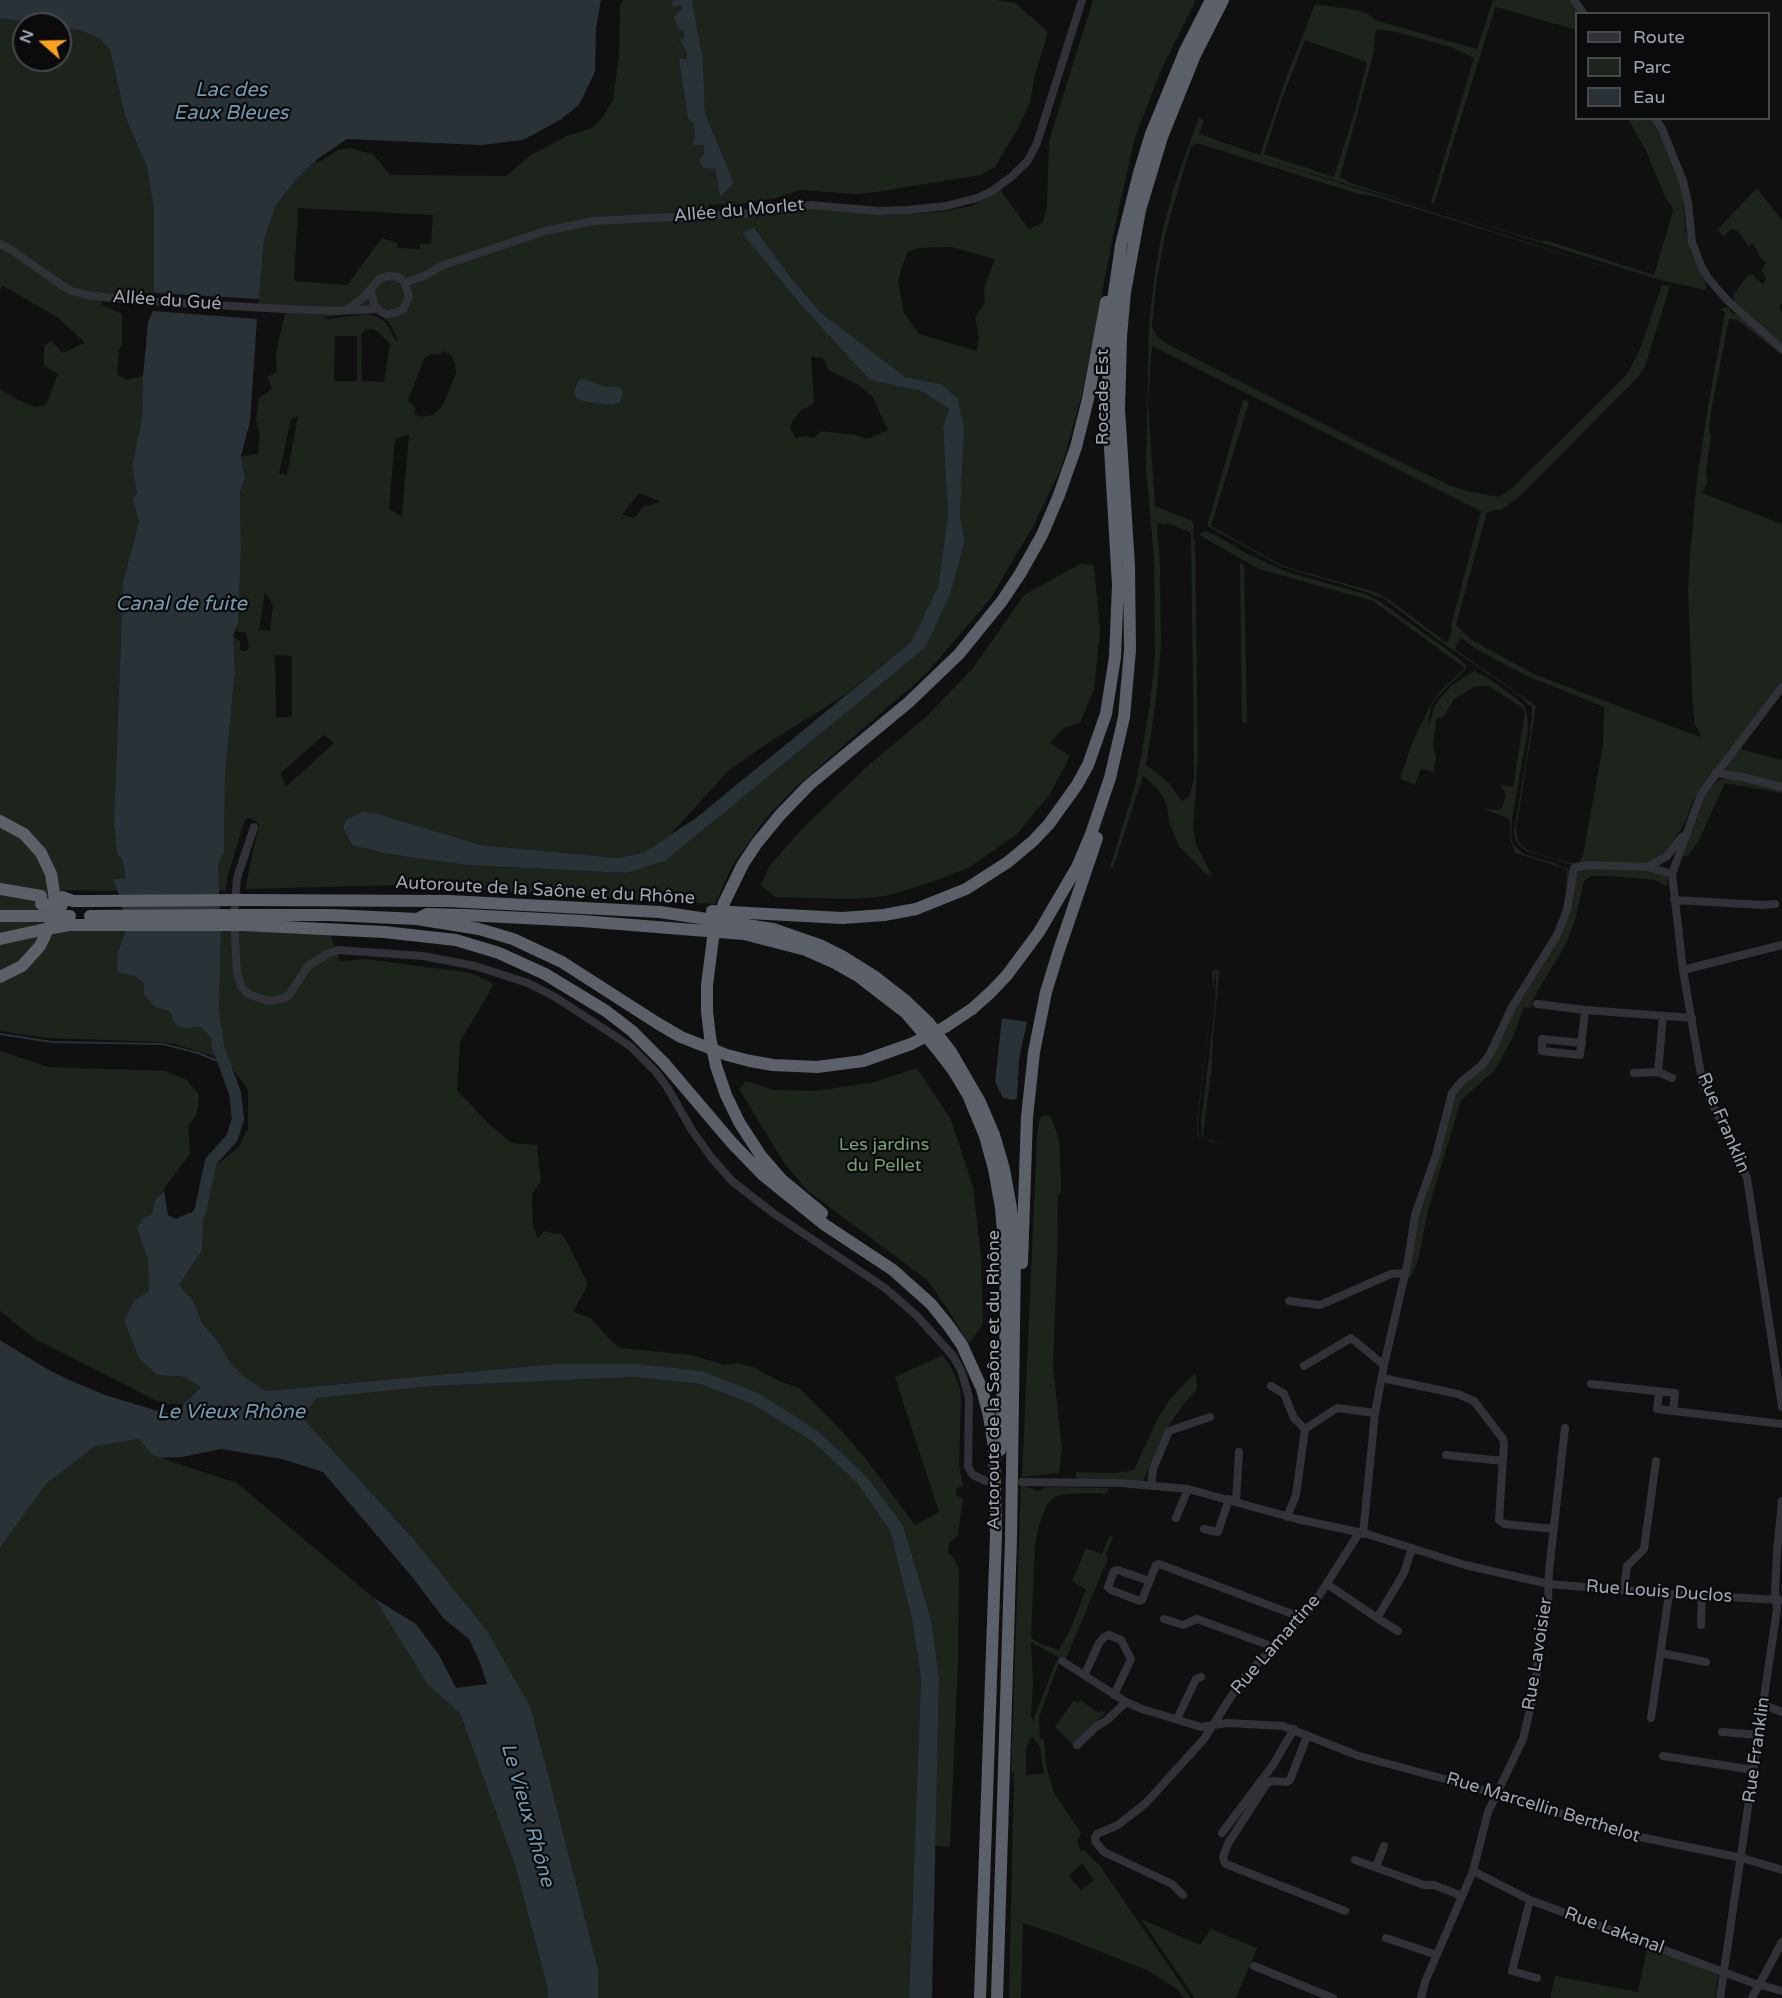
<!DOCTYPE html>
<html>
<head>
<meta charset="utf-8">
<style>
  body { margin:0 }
  #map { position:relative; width:1782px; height:1998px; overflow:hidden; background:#101011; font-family:"Varela Round",sans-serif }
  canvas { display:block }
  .legend { position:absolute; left:1575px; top:12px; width:195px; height:108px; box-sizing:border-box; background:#0b0b0c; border:2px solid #47494f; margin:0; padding:8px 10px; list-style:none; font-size:18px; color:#a0a7b3 }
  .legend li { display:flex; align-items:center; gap:12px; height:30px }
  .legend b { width:30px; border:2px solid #47494f }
  .north { position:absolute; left:12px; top:12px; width:60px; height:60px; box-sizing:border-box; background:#0b0b0c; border:2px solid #47494f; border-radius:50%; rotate:290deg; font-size:16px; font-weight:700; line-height:24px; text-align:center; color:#a0a7b3 }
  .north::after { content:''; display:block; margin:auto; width:21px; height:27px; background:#fda11c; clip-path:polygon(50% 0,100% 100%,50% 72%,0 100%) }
</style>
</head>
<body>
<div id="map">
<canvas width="1782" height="1998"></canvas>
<ul class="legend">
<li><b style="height:8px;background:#313237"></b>Route</li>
<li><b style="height:16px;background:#1c241c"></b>Parc</li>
<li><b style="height:16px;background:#283237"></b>Eau</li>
</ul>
<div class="north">N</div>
</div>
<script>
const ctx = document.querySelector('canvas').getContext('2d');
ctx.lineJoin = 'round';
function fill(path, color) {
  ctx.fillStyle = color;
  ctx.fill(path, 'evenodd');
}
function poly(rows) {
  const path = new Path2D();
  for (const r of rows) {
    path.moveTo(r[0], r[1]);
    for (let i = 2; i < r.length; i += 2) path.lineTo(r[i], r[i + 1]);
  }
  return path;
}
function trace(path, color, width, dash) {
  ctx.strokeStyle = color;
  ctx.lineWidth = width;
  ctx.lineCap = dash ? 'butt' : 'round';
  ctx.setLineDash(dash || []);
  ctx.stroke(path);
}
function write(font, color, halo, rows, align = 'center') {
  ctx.font = font + ' "Varela Round",sans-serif';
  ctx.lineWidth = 4.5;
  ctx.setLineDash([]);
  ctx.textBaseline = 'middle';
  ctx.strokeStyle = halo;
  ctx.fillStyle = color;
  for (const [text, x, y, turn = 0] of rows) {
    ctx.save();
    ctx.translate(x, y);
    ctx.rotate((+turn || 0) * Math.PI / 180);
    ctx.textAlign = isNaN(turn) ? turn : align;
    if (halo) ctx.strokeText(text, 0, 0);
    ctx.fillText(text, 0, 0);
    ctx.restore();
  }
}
fill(poly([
  [623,0,674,0,671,4,681,4,685,39,679,40,687,53,687,59,680,58,688,119,694,124,695,137,692,145,704,145,704,154,715,168,720,197,734,183,705,113,703,60,692,0,994,0,1015,3,1048,32,1035,75,1030,103,1017,130,995,167,981,175,876,192,857,194,800,190,776,198,741,204,708,205,722,218,811,209,891,215,939,212,972,206,1000,190,1029,229,1043,223,1047,207,1049,141,1093,0,1196,0,1159,75,1135,138,1118,212,1082,394,1061,469,1034,525,990,599,926,674,797,786,766,818,732,866,715,904,399,885,245,889,259,824,250,818,245,819,227,879,226,891,219,890,218,864,224,853,225,775,235,671,233,636,240,641,240,651,246,651,249,647,246,633,236,631,238,624,241,550,240,491,245,479,241,456,258,454,260,436,256,419,259,398,272,389,267,377,277,372,276,353,285,313,258,311,264,240,276,205,295,181,316,160,317,163,338,150,352,148,374,155,390,175,506,176,531,155,567,136,592,128,603,117,613,100,619,56,620,6],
  [298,208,433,215,431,244,420,244,420,249,397,248,397,243,382,238,347,285,294,281],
  [743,233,787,273,821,313,879,359,905,377,941,384,964,429,960,516,965,541,925,648,665,861,627,873,466,865,388,854,352,845,375,813,481,845,619,858,643,853,670,835,728,771,768,743,845,695,911,642,938,587,948,516,943,426,949,409,921,391,870,380],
  [951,247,995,259,984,288,985,302,975,318,979,337,977,351,919,334,904,313,898,282,902,266,908,252,918,248],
  [367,312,377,313,389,322,398,340,395,340,387,324,377,316,366,314,326,319,324,317],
  [366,329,373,329,378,332,390,344,384,382,362,381,361,335],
  [335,336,357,336,357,381,334,381],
  [443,351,451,355,455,363,456,373,443,405,434,415,422,417,414,414,416,409,408,400,425,357,432,354,440,355],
  [811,357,823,358,829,370,857,384,872,396,888,430,867,439,856,435,821,431,814,438,807,436,795,438,790,427,794,419,800,411,814,403],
  [605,387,620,387,623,392,612,405,581,400],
  [298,416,287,475,279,474,291,419],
  [409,434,402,516,402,517,389,509,395,439],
  [639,493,661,502,643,507,634,518,622,515],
  [265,592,273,605,270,631,259,630],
  [275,655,292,656,292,716,276,718],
  [324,735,334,743,286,787,281,773],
  [1493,0,1573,0,1583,13,1576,14,1576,30,1497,7,1495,8,1434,204,1431,202,1474,58,1451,47,1396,32,1376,29,1373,56,1340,177,1351,183,1426,208,1260,158,1651,281,1377,197,1355,193,1197,143,1191,147,1187,159,1165,235,1156,285,1152,327,1156,335,1165,343,1359,442,1451,486,1467,491,1499,497,1512,488,1555,446,1628,373,1640,349,1662,285,1670,286,1645,366,1639,376,1519,497,1502,509,1487,512,1456,625,1471,639,1486,648,1536,675,1700,737,1701,734,1695,725,1693,710,1688,592,1690,555,1697,479,1708,407,1725,312,1720,310,1725,307,1729,308,1732,313,1736,314,1782,351,1782,355,1736,319,1729,319,1711,412,1709,429,1711,436,1706,470,1707,482,1702,493,1782,524,1782,681,1732,747,1727,749,1729,752,1702,786,1694,798,1685,823,1667,851,1645,865,1574,865,1526,851,1516,842,1514,832,1530,736,1532,706,1528,705,1519,695,1437,639,1383,598,1354,588,1282,567,1207,526,1243,401,1246,400,1249,402,1211,526,1283,566,1375,592,1391,601,1447,643,1452,631,1451,626,1481,511,1152,346,1148,404,1155,506,1192,521,1194,526,1193,539,1195,540,1198,757,1193,829,1196,844,1212,876,1205,873,1179,846,1169,822,1167,805,1163,797,1156,787,1143,776,1113,868,1110,867,1135,786,1140,762,1149,711,1155,658,1154,557,1146,469,1149,322,1156,265,1163,228,1175,184,1199,117,1204,121,1199,134,1260,155,1286,78,1315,4,1356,10,1368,14,1375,20,1477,49],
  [1305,40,1367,62,1355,111,1334,177,1264,154,1281,101],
  [1157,523,1167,525,1168,523,1191,533,1194,779,1189,797,1182,801,1168,782,1146,765,1155,709,1161,647,1160,569],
  [1461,638,1476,649,1525,675,1604,707,1603,745,1583,855,1580,862,1570,863,1535,853,1527,850,1518,841,1516,829,1536,706,1456,650,1455,648],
  [0,18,45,24,24,24,24,60,60,60,60,27,82,31,100,39,110,50,125,116,146,163,154,209,154,293,144,293,143,304,101,301,102,305,122,314,122,344,119,350,117,374,127,380,143,376,142,418,132,466,137,494,132,498,139,522,123,581,114,823,117,855,122,859,126,878,113,879,117,891,62,890,59,931,126,930,118,951,125,973,135,976,144,984,155,1007,170,1012,186,1028,201,1027,212,1039,219,1058,175,1044,161,1042,47,1038,0,1031,0,389,14,398,35,407,46,405,58,374,44,366,44,346,51,341,63,353,85,343,57,317,3,286,0,289],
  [1628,119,1653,119,1683,188,1685,230,1692,255,1707,286,1705,290,1657,279,1434,209,1540,241,1548,241,1654,275,1673,211,1672,206,1666,199,1647,153],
  [1757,188,1782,221,1782,303,1779,306,1782,312,1782,345,1735,302,1733,295,1748,275,1753,275,1762,284,1766,280,1762,271,1766,262,1761,259,1753,243,1748,246,1738,231,1731,229,1723,237,1718,229],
  [1206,531,1219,537,1247,554,1287,572,1365,594,1379,601,1460,659,1466,665,1466,669,1436,698,1431,706,1428,723,1430,722,1434,708,1441,697,1452,685,1474,671,1487,677,1523,704,1527,713,1528,729,1512,818,1511,838,1514,845,1524,854,1556,864,1569,870,1570,874,1567,895,1560,919,1566,895,1567,871,1563,868,1515,853,1510,839,1510,819,1482,808,1496,810,1502,808,1506,795,1501,785,1513,787,1525,712,1520,706,1490,687,1484,686,1474,687,1454,699,1444,716,1441,718,1436,718,1433,745,1436,757,1434,772,1421,769,1415,785,1400,779,1413,741,1431,704,1440,691,1465,668,1373,601,1259,569,1199,535,1202,532],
  [1082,563,1094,566,1100,630,1094,689,1080,723,1064,728,1050,743,1070,756,1050,794,1017,834,970,867,929,883,886,896,856,899,775,897,761,885,770,865,804,827,871,763,926,717,973,668,1024,595],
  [1240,563,1244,565,1247,724,1242,722],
  [1739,749,1782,760,1782,784,1729,773,1725,770],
  [1726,778,1740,779,1782,790,1782,793,1725,783,1698,842,1687,857,1683,855,1696,815,1706,792,1719,780],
  [1590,868,1655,871,1667,877,1668,884,1665,886,1655,880,1611,876,1591,876,1584,881,1576,916,1567,942,1533,999,1531,1008,1524,1007,1513,1037,1495,1070,1461,1100,1428,1210,1418,1260,1412,1275,1408,1279,1407,1278,1416,1222,1450,1105,1459,1088,1476,1074,1515,1007,1539,971,1577,874,1583,869],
  [243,930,330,934,340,961,366,959,471,973,494,984,460,1042,457,1090,489,1124,511,1143,537,1145,541,1181,532,1194,533,1227,538,1238,544,1231,555,1234,560,1233,566,1240,585,1278,588,1285,573,1312,591,1318,612,1342,620,1348,692,1355,724,1365,738,1363,755,1368,777,1380,799,1388,837,1426,866,1459,915,1525,939,1512,895,1377,943,1355,952,1369,960,1389,961,1401,959,1465,963,1486,956,1488,956,1496,963,1498,958,1535,949,1543,948,1553,953,1557,959,1569,958,1660,950,1847,935,1846,939,1678,931,1619,903,1525,866,1476,818,1431,701,1371,552,1364,266,1391,246,1378,230,1362,220,1344,202,1323,194,1302,179,1285,202,1251,204,1205,216,1165,239,1147,248,1129,248,1090,226,1059,219,1009,221,931],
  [1215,969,1220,970,1219,974,1213,1038,1212,1066,1203,1135,1210,1140,1225,1144,1300,1155,1212,1142,1202,1135,1201,1123,1215,1006,1216,972,1215,973,1198,1119,1198,1132,1200,1139,1197,1134,1197,1119,1213,989,1212,972],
  [0,1051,48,1067,166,1071,187,1080,199,1095,197,1114,188,1126,190,1154,155,1200,152,1214,143,1218,137,1227,148,1260,149,1291,134,1301,157,1375,184,1377,201,1386,183,1404,168,1404,157,1401,35,1339,0,1311],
  [917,1068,951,1120,973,1187,981,1256,983,1324,969,1344,947,1308,927,1280,808,1191,784,1163,739,1089,746,1081,773,1090,815,1091,875,1082],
  [1047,1115,1051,1118,1059,1139,1061,1177,1061,1193,1058,1194,1057,1257,1053,1365,1062,1450,1059,1473,1022,1477,1037,1138,1039,1121,1041,1116],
  [1193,1375,1196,1375,1197,1389,1183,1405,1167,1428,1143,1481,1076,1480,1076,1472,1115,1473,1134,1470,1158,1418,1170,1399],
  [634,1377,700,1384,752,1404,812,1441,856,1482,890,1530,912,1619,921,1678,909,1998,598,1998,598,1969,531,1708,416,1542,302,1417,317,1398,434,1386],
  [139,1439,152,1455,237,1483,374,1598,428,1685,460,1712,515,1865,547,1986,548,1998,0,1998,0,1548,46,1484,94,1446],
  [1021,1485,1037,1491,1042,1490,1046,1487,1109,1488,1106,1495,1101,1493,1083,1493,1066,1494,1055,1497,1047,1504,1039,1525,1035,1544,1031,1638,1039,1643,1059,1650,1070,1630,1086,1590,1072,1581,1086,1548,1102,1554,1109,1537,1110,1535,1113,1537,1106,1555,1107,1556,1107,1561,1065,1661,1031,1642,1033,1682,1031,1716,1033,1721,1056,1661,1059,1663,1039,1717,1040,1740,1044,1739,1046,1765,1054,1793,1081,1833,1077,1842,1081,1851,1084,1850,1100,1866,1191,1998,1184,1998,1177,1989,1149,1971,1059,1935,1023,1923,1021,1998,1009,1998,1014,1773,1011,1773],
  [1033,1737,1040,1747,1044,1774,1026,1775,1026,1750,1030,1738],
  [1082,1863,1094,1880,1081,1890,1069,1876],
  [1074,1700,1078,1703,1081,1700,1098,1713,1101,1710,1105,1713,1074,1746,1055,1727],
  [1141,1919,1200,1945,1211,1929,1257,1948,1236,1998,1195,1998],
  [1647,1948,1715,1972,1718,1976,1715,1998,1550,1998,1555,1976,1638,1992]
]), '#1c241c');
fill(poly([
  [0,0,601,0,596,28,595,72,579,105,560,120,523,140,481,145,347,139,316,160,295,181,276,205,264,240,259,299,154,293,154,209,146,164,125,116,110,50,100,39,82,31,60,27,60,24,45,24,0,18],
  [674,0,692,0,703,60,705,113,734,183,720,197,715,169,703,168,699,160,704,154,704,145,692,145,695,137,694,124,688,119,679,58,687,59,687,53,679,39,684,39,684,31,678,28,674,17,682,9,681,5,673,7,671,4],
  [754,228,787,273,821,313,905,377,941,384,958,399,964,429,960,516,965,541,950,594,925,648,665,861,627,873,466,865,388,854,352,845,343,827,346,820,362,812,375,813,481,845,618,858,643,853,696,818,911,642,938,587,948,516,943,426,949,409,921,391,870,380,803,307,742,233],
  [153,311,257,319,250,422,241,456,245,479,240,491,241,550,238,624,233,636,235,671,225,775,224,853,218,864,221,931,219,1009,226,1059,219,1058,212,1039,201,1027,186,1028,177,1026,170,1012,155,1007,144,995,144,984,135,976,117,972,118,951,126,930,121,901,113,879,126,878,122,859,117,855,114,823,123,581,139,522,132,498,137,494,132,466,142,418,143,376,148,322],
  [584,379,605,387,620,387,623,392,620,402,612,405,586,402,576,398,574,393,576,386,579,380],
  [1002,1018,1027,1022,1019,1060,1017,1098,1014,1100,1003,1098,995,1082],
  [164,1190,168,1215,176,1219,189,1213,200,1212,204,1205,202,1251,179,1285,194,1302,202,1323,220,1344,230,1362,246,1378,266,1391,553,1364,636,1364,701,1371,758,1393,818,1431,866,1476,903,1525,931,1619,939,1678,932,1998,909,1998,921,1678,912,1619,890,1530,856,1482,812,1441,752,1404,700,1384,634,1377,434,1386,317,1398,302,1417,416,1542,487,1631,531,1708,598,1969,598,1998,548,1998,547,1986,515,1865,460,1713,428,1685,374,1598,416,1624,439,1655,456,1688,487,1684,480,1663,469,1639,444,1619,413,1578,323,1472,282,1459,221,1449,182,1457,162,1458,152,1455,139,1439,95,1446,46,1484,0,1548,0,1340,47,1369,67,1379,105,1395,158,1411,180,1416,183,1404,201,1387,184,1377,157,1375,139,1358,124,1320,134,1301,149,1291,148,1260,137,1228,143,1218,152,1214,155,1200]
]), '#283237');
trace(poly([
  [0,1034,52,1042,163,1044,198,1053,223,1063]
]), '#283237', 2);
trace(poly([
  [189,1225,200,1212,211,1161,232,1138,238,1119,235,1093,217,1044]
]), '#283237', 12);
trace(poly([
  [1574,0,1584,14],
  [1655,118,1662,129,1683,181,1688,203,1692,242,1701,266,1708,278,1727,300,1782,349],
  [0,244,10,249,63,286,72,291,87,295,128,300,267,308,336,311,377,309],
  [405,283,426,275,441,266,545,231,594,221,750,213,811,205,879,211,908,210,946,206,977,198,992,191,1011,177,1027,162,1037,143,1082,0],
  [348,309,363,298,379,279,388,276,398,277,405,283,409,297,403,309,395,313,387,314,381,312,374,305,371,290],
  [1782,687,1701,794,1672,874,1683,970,1702,1081,1747,1178,1782,1407],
  [1716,773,1742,777,1782,787],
  [254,827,237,878,234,918,237,972,241,986,246,992,251,995,265,1000,271,1001,285,998,289,995,308,966,327,954,338,950,423,956,475,966,528,983,555,997,612,1034,631,1047,656,1072,667,1087,693,1132,711,1157,732,1181,773,1213,885,1288,917,1316,953,1356,961,1370,969,1397,968,1467,973,1475,986,1481],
  [1648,867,1667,856,1682,837],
  [1674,900,1763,905,1775,904],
  [1683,970,1782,945],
  [1537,1004,1585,1010,1692,1018],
  [1582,1043,1542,1039,1542,1051,1580,1055,1585,1010],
  [1658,1072,1663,1016],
  [1634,1073,1658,1072,1672,1078],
  [1289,1301,1320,1305,1391,1274,1405,1273],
  [1304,1366,1351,1338,1384,1365],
  [1382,1378,1458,1394,1474,1401,1503,1439,1504,1444,1499,1520,1504,1524,1554,1529],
  [1591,1384,1675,1393,1673,1411],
  [1271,1386,1284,1394,1294,1418,1305,1429],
  [1659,1392,1657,1409,1782,1424],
  [1446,1455,1503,1461],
  [1022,1482,1121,1483,1188,1489,1297,1519,1367,1534,1465,1565,1549,1584,1669,1594,1782,1600],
  [1151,1485,1153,1469,1169,1431,1210,1417],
  [1236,1501,1239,1452],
  [1287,1517,1296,1495,1305,1429,1337,1408,1375,1413],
  [1176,1518,1188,1489],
  [1204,1529,1218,1532,1229,1499],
  [1363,1534,1375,1413,1384,1365,1408,1261,1415,1215,1436,1155,1452,1093,1462,1081,1481,1066,1490,1054,1512,1007,1557,935,1567,910,1574,868,1588,865,1648,867,1672,874],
  [1149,1581,1118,1570,1114,1571,1108,1587,1111,1590,1140,1601,1142,1600,1156,1565,1159,1564,1303,1618],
  [1327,1584,1377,1618,1404,1573,1412,1548],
  [1624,1590,1627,1566,1644,1549,1656,1461],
  [1377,1618,1398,1631],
  [1164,1619,1183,1625,1197,1619,1274,1647],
  [1701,1625,1702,1596],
  [1661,1653,1706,1662],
  [1062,1661,1126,1702,1142,1709,1201,1727,1227,1723,1283,1726,1359,1756,1456,1782,1640,1837,1742,1858,1782,1870],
  [1085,1674,1099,1643,1104,1637,1109,1635,1121,1640,1131,1659,1114,1695],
  [1764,1705,1782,1712],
  [1651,1718,1669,1594],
  [1177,1719,1196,1679,1201,1677],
  [1722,1732,1759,1735],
  [1307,1736,1290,1780,1287,1782,1272,1781,1267,1783,1229,1842,1223,1857,1224,1861,1226,1864,1345,1911],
  [1077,1745,1097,1726,1106,1721,1126,1702],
  [1663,1756,1754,1770],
  [1222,1833,1273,1765,1294,1729],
  [1355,1860,1424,1885,1434,1885,1462,1896],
  [1376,1867,1384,1846],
  [1473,1871,1530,1900,1753,1983,1782,1991],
  [1183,1895,1172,1884,1104,1852,1095,1841,1095,1837,1097,1834,1118,1825,1146,1803,1204,1739,1241,1681,1313,1605,1359,1533],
  [1530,1900,1512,1971,1537,1978],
  [1386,1938,1437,1955],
  [1254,1966,1333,1998],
  [1421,1998,1425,1982,1473,1871,1488,1812,1523,1739,1535,1688,1540,1642,1548,1604,1549,1571,1565,1428],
  [1720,1998,1777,1609,1775,1592,1777,1552,1782,1501],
  [1752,1998,1782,1942]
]), '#313237', 8);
trace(poly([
  [0,821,24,834,41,853,51,874,55,900,52,921,40,946,22,966,0,977],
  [0,889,41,896],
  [62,897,73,901,89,901],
  [243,900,449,901,660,912,773,929,822,946,842,956,874,976,906,1001,928,1022,951,1052,980,1102,994,1135,1004,1169,1011,1208,1015,1257,1011,1538,997,1998],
  [724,903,743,864,757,843,780,815,809,785,909,702,959,654,1002,601,1020,574,1042,535,1059,495,1076,447,1088,399,1106,302],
  [712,911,842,918,884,915,916,909,966,889,1008,862,1033,841,1049,824,1077,785,1088,765,1106,714,1115,657,1118,585,1110,448,1108,369,1114,293,1121,245,1139,173,1151,134,1185,51,1211,0],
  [243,915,331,915,417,919,479,929,513,939,562,962,657,1023,681,1037,727,1055,750,1061,773,1065,817,1067,863,1061,911,1044],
  [0,916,41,916],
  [417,919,427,914,465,915,582,921,744,934,806,950,835,963,858,976,906,1013,937,1049,953,1070,968,1095,985,1136,994,1169,1001,1208,1005,1255,1006,1323,1000,1450],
  [69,925,89,925],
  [243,925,384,932,456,940,499,953,545,974,606,1011,632,1031,664,1063,732,1143,763,1175,825,1225,893,1270,931,1304,948,1325,962,1345,982,1389,989,1416,994,1447,996,1535,980,1998],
  [0,939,41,930],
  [945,1027,972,1009,991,992,1007,975,1039,932,1077,867,1091,834,1110,778,1124,717,1130,650,1129,566,1119,409,1121,337,1125,292,1140,210,1162,137,1195,55,1223,0],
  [710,1037,707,1011,707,985,713,938],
  [716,1066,726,1095,739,1122,761,1156,781,1179,822,1213],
  [1022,1263,1027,1117,1034,1052,1046,992,1058,953,1097,838]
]), '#5c6068', 12);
trace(poly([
  [89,901,243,900],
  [41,904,62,905],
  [41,916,70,916],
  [90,916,243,915],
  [89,925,243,925],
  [41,930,69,925],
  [713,938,724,903],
  [710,1037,716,1066],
  [911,1044,945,1027]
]), '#5c6068', 12);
write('18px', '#a0a7b3', '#0b0b0c', [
  ["Allée du Morlet",739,211,-5],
  ["Allée du Gué",167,301,4],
  ["Rocade Est",1103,397,-90],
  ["Autoroute de la Saône et du Rhône",545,891,3],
  ["Rue Franklin",1723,1123,67],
  ["Autoroute de la Saône et du Rhône",994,1380,-90],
  ["Rue Louis Duclos",1659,1592,4],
  ["Rue Lamartine",1276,1645,-49],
  ["Rue Lavoisier",1538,1654,-81],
  ["Rue Franklin",1757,1750,-82],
  ["Rue Marcellin Berthelot",1543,1808,17],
  ["Rue Lakanal",1614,1931,20]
]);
write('18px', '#76a075', '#0b0b0c', [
  ["Les jardins",884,1145],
  ["du Pellet",884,1166]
]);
write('italic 20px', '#7499b1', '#0b0b0c', [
  ["Lac des",231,91],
  ["Eaux Bleues",231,114],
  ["Canal de fuite",181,605],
  ["Le Vieux Rhône",231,1413],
  ["Le Vieux Rhône",527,1815,74]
]);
</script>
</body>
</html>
